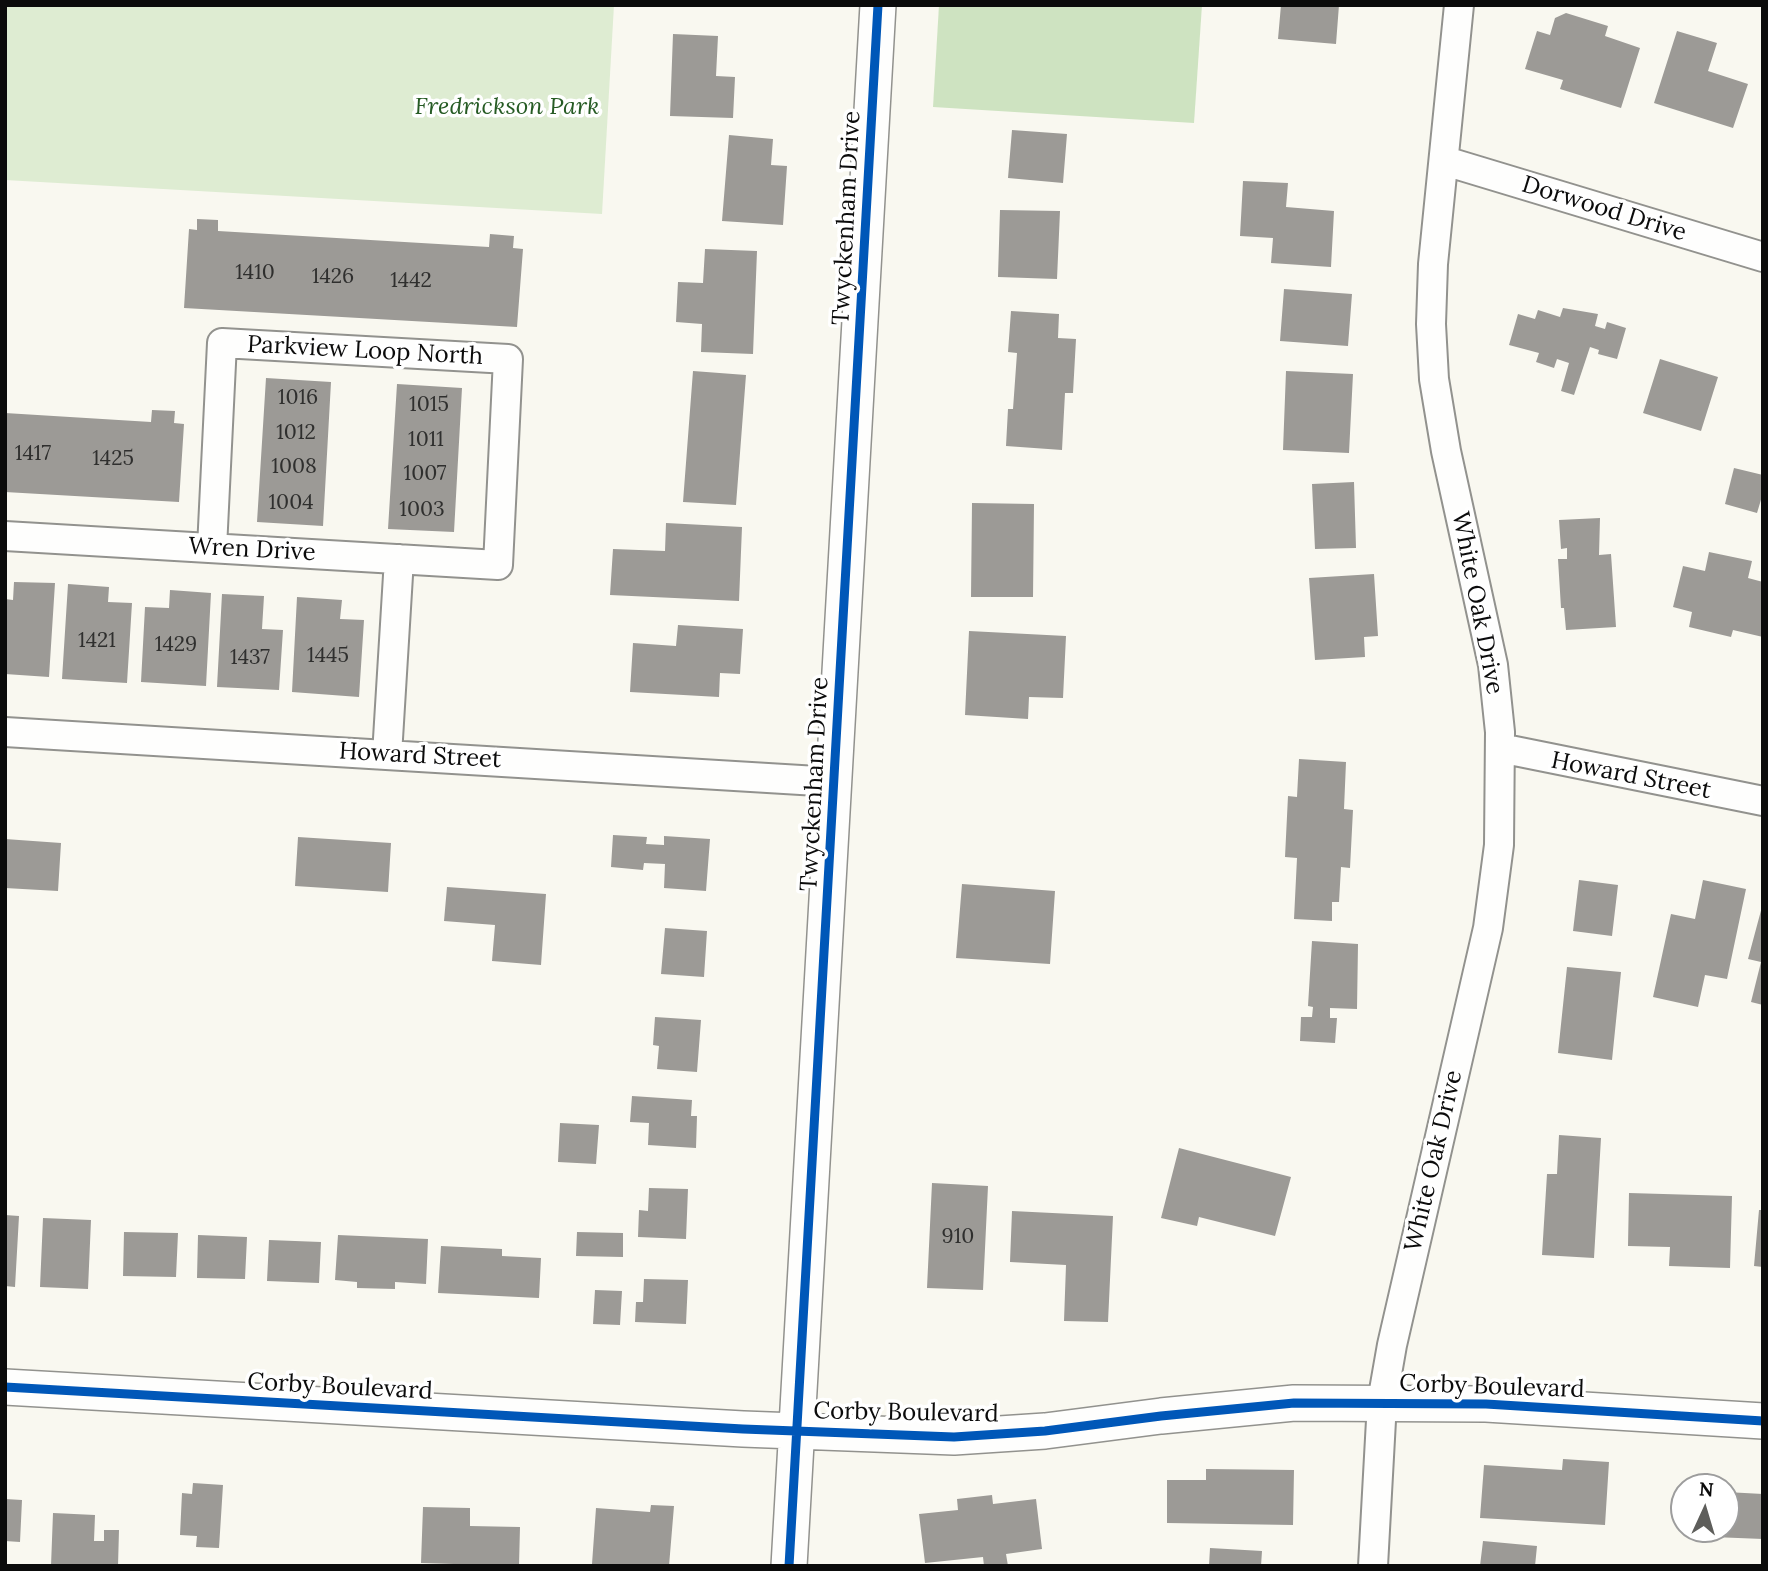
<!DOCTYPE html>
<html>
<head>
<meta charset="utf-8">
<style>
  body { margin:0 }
  #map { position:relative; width:1768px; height:1571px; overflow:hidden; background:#f9f8f0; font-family:Lora,serif }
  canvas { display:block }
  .frame { position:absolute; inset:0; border:7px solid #0b0b0b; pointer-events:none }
  .north { position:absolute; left:1670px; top:1473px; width:70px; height:70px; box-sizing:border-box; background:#fff; border:2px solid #9d9d9d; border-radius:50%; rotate:4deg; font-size:19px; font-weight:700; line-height:28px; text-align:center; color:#0b0b0b }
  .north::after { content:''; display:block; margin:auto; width:24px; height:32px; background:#5e5e5b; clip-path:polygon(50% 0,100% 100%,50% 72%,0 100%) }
</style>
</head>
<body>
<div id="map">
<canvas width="1768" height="1571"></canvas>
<div class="frame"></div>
<div class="north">N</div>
</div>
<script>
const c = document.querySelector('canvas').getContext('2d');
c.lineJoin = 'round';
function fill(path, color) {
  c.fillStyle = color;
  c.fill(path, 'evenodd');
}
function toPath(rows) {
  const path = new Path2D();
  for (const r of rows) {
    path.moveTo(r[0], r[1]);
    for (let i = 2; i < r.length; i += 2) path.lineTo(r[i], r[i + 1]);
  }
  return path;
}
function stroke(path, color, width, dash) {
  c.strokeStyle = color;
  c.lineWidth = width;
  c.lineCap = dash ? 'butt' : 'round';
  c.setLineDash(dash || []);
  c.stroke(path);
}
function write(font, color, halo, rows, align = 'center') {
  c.font = font + ' Lora,serif';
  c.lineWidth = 7;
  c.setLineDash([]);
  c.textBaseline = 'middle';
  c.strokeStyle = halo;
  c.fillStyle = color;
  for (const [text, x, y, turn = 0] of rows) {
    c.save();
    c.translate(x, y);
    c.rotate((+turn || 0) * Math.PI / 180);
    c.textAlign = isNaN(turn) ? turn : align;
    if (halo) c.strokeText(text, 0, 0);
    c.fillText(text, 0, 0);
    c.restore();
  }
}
fill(toPath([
  [5,5,614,5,602,214,5,180]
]), '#deecd2');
fill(toPath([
  [939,5,1202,5,1194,123,933,107]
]), '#cee3c1');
fill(toPath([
  [1281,5,1339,5,1336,44,1278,39],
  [1566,13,1608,26,1605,36,1640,48,1621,108,1560,89,1563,80,1525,69,1537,31,1550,35,1555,18],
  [1677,31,1717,43,1708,71,1748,84,1733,128,1654,103],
  [673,34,718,36,716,76,735,77,733,118,670,116],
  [1012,130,1067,134,1063,183,1008,178],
  [729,135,773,139,771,165,787,166,783,225,722,221],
  [1243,181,1288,183,1286,207,1334,211,1331,267,1271,263,1273,238,1240,236],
  [1000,210,1060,211,1057,279,998,277],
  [197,219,218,220,218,231,489,247,490,234,514,236,513,248,523,249,517,327,184,308,189,229,197,230],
  [705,249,757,251,753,354,701,352,702,324,676,322,678,282,703,283],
  [1284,289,1352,294,1348,346,1280,341],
  [1563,308,1598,314,1595,326,1605,329,1607,322,1626,328,1617,359,1598,354,1599,350,1590,347,1574,395,1561,391,1569,363,1557,359,1554,368,1536,362,1539,353,1509,345,1518,314,1535,319,1538,310,1560,317],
  [1011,311,1059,314,1058,338,1076,339,1073,393,1065,393,1062,450,1006,446,1008,409,1013,409,1017,353,1008,352],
  [1660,359,1718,377,1701,431,1643,413],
  [693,371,746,375,736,505,683,502],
  [1286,371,1353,374,1349,453,1283,450],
  [266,378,331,382,323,526,257,522],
  [397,384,462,388,454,532,388,529],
  [152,410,175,411,174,423,184,424,179,502,5,492,5,413,151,422],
  [1734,468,1763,475,1763,493,1757,513,1725,504],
  [1354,482,1356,548,1315,549,1312,484],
  [972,503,1034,504,1033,597,971,597],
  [1600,518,1599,555,1611,554,1616,627,1566,630,1564,608,1561,608,1558,559,1567,559,1567,548,1561,549,1559,520],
  [666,523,742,527,739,601,610,595,613,549,665,551],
  [1709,552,1752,561,1748,578,1763,582,1763,637,1733,630,1731,637,1689,627,1692,612,1673,607,1683,566,1705,571],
  [1374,574,1378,636,1364,637,1365,657,1315,660,1309,578],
  [14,582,55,583,49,677,5,674,5,599,13,600],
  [68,584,109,587,108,602,132,603,127,683,62,679],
  [170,590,211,593,206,686,141,682,145,607,169,608],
  [222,594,264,596,262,629,283,630,279,690,217,687],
  [297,597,342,600,340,619,364,620,359,697,292,692],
  [678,625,743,629,740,674,720,673,719,697,630,692,633,643,676,646],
  [969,631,1066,636,1063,698,1029,697,1028,719,965,715],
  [1299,759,1346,762,1344,809,1353,810,1350,868,1341,867,1339,902,1332,902,1332,921,1294,919,1297,858,1285,857,1288,796,1297,797],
  [613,835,647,837,646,844,664,845,664,836,710,839,706,891,664,888,665,864,644,863,643,870,611,867],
  [298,837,391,843,388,892,295,886],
  [5,839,61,843,58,891,5,888],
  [1579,880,1618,885,1612,936,1573,931],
  [1703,880,1746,889,1727,979,1705,975,1698,1007,1653,997,1671,914,1695,919],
  [962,884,1055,891,1050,964,956,958],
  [447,887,546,894,541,965,492,961,495,925,444,921],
  [1763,903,1763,1005,1751,1002,1761,962,1748,959],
  [665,928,707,931,704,977,661,974],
  [1312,941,1358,944,1357,1009,1330,1008,1330,1018,1337,1018,1335,1043,1300,1041,1301,1017,1312,1017,1313,1007,1308,1006],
  [1567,967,1621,972,1612,1060,1558,1053],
  [655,1017,701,1020,697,1072,657,1069,659,1046,653,1045],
  [632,1096,692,1100,691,1116,697,1116,696,1148,648,1145,649,1123,630,1122],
  [560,1123,599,1125,596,1164,558,1162],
  [1559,1135,1601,1138,1594,1258,1542,1255,1547,1174,1557,1174],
  [1179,1148,1291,1177,1275,1236,1199,1217,1197,1226,1161,1218],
  [932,1183,988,1186,983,1290,927,1288],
  [649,1188,688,1189,686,1239,638,1237,639,1210,648,1211],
  [1629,1193,1732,1196,1730,1268,1669,1266,1670,1247,1628,1246],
  [1759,1210,1763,1210,1763,1267,1754,1266],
  [1012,1211,1113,1216,1108,1322,1064,1321,1066,1265,1010,1262],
  [5,1215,19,1216,15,1287,5,1286],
  [43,1218,91,1220,88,1289,40,1287],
  [124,1232,178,1233,176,1277,123,1276],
  [577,1232,623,1233,623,1257,576,1256],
  [198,1235,247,1237,245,1279,197,1278],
  [338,1235,428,1239,426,1284,395,1282,395,1289,357,1288,357,1282,335,1280],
  [269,1240,321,1242,319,1283,267,1281],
  [441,1246,502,1249,502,1256,541,1258,539,1298,438,1293],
  [644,1279,688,1280,686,1324,635,1322,636,1302,643,1302],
  [595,1290,622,1291,620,1325,593,1324],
  [1563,1459,1609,1462,1605,1525,1480,1518,1484,1465,1562,1470],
  [1206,1469,1294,1470,1293,1525,1167,1523,1167,1480,1206,1480],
  [193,1483,223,1485,219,1548,196,1547,197,1536,180,1535,182,1493,192,1494],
  [1726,1492,1763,1494,1763,1539,1713,1537,1713,1529,1726,1529],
  [992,1495,993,1504,1036,1499,1042,1549,1006,1554,1008,1566,984,1566,983,1557,925,1563,919,1514,958,1510,957,1499],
  [5,1499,22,1500,20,1542,5,1541],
  [651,1505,674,1506,669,1566,592,1564,596,1508,650,1512],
  [423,1507,470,1508,470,1526,520,1527,519,1566,421,1563],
  [53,1513,95,1515,94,1541,104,1541,104,1530,119,1530,118,1566,51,1566],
  [1483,1541,1537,1546,1535,1566,1480,1566],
  [1210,1548,1262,1551,1261,1566,1209,1566]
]), '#9c9a96');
const minor = toPath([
  [1445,161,1763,257],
  [5,536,498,565,508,359,222,343,212,548],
  [5,732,834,782],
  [1500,748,1763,801],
  [387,755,399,559],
  [1373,1566,1382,1402,1392,1345,1488,928,1499,845,1500,732,1493,665,1446,451,1434,379,1431,324,1433,264,1459,5]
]);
const tertiary = toPath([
  [5,1387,743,1429,954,1437,1045,1431,1161,1416,1294,1403,1486,1404,1763,1421],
  [789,1566,878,5]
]);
stroke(minor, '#92928e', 32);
stroke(tertiary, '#92928e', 38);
stroke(minor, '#fefefd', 28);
stroke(tertiary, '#fefefd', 35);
stroke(toPath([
  [5,1387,743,1429,954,1437,1045,1431,1161,1416,1294,1403,1486,1404,1763,1421],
  [789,1566,878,5]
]), '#0057b8', 9);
write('21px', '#2f2f2e', null, [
  ["1410",255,273],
  ["1426",333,277],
  ["1442",411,281],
  ["1016",298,398],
  ["1015",429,405],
  ["1012",296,433],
  ["1011",426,440],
  ["1417",33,454],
  ["1425",113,459],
  ["1008",294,467],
  ["1007",425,474],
  ["1004",291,503],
  ["1003",422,510],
  ["1421",97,641],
  ["1429",176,645],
  ["1445",328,656],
  ["1437",250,658],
  ["910",958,1237]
]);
write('italic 24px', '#265b24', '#fff', [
  ["Fredrickson Park",507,107]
]);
write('24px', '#0b0b0b', '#fff', [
  ["Dorwood Drive",1604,209,17],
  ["Twyckenham Drive",847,218,-87],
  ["Parkview Loop North",365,351,3],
  ["Wren Drive",252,550,3],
  ["White Oak Drive",1477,603,79],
  ["Howard Street",420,756,3],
  ["Howard Street",1631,776,11],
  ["Twyckenham Drive",815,784,-87],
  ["White Oak Drive",1434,1161,-77],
  ["Corby Boulevard",340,1387,3],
  ["Corby Boulevard",1492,1387,2],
  ["Corby Boulevard",906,1413,1]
]);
</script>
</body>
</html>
